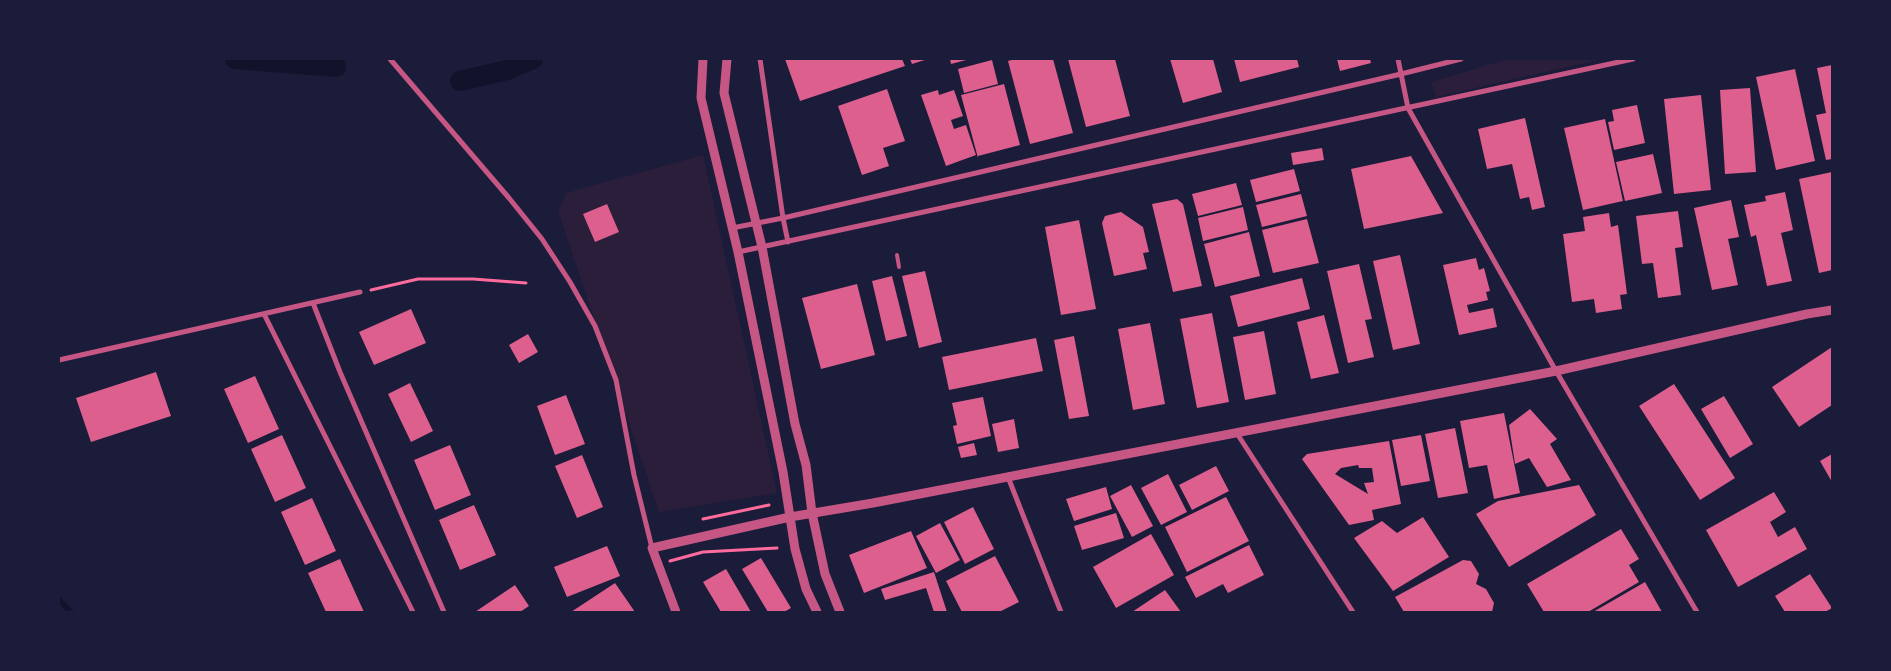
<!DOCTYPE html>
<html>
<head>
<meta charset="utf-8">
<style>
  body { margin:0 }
  #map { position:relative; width:1891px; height:671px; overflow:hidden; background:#1b1b3a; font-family:"Nunito Sans",sans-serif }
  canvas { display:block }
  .frame { position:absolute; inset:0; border:60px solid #1b1b3a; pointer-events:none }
</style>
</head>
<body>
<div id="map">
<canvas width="1891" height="671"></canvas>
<div class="frame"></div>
</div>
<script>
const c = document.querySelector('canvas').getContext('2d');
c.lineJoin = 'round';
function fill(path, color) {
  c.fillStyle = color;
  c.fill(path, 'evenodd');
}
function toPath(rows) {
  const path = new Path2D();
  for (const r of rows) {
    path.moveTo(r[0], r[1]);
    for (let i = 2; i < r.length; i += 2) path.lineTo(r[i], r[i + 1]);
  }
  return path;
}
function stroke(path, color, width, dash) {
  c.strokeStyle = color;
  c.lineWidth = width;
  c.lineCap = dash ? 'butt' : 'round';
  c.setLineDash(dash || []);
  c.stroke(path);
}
fill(toPath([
  [1508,59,1602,59,1436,97,1431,82],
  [703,155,777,493,659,512,558,211,566,193]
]), '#2a1e3b');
stroke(toPath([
  [59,600,71,612]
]), '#12122b', 5.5);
stroke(toPath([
  [235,59,336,67],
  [460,81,507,70,533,59]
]), '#12122b', 20);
fill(toPath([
  [785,59,902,59,905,66,800,101],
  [910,59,928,59,912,64],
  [950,59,970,59,951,64],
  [1015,59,1053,59,1073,133,1030,144,1008,61],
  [1068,59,1115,59,1130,116,1086,127],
  [1170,59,1213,59,1222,92,1183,103],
  [1234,59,1297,59,1299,67,1240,82],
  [1337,59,1370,59,1371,63,1340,71],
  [992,60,998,84,964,93,958,69],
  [1832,65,1832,159,1826,160,1816,115,1826,113,1817,68],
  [1795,69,1815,161,1776,170,1756,77],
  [1004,84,1020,145,978,156,978,158,961,95],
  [1750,88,1756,172,1725,174,1720,90],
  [887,89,905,141,883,148,889,166,862,175,838,106],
  [938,90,939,95,954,90,963,116,951,120,954,129,966,125,976,155,946,166,921,95],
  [1701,95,1711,190,1674,194,1664,99],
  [1637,105,1645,143,1614,150,1608,122,1614,121,1612,110],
  [1525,118,1545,207,1532,210,1529,197,1520,199,1512,164,1487,169,1478,129],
  [1605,119,1623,201,1583,210,1564,128],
  [1322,148,1324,160,1293,165,1291,153],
  [1653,154,1662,193,1625,201,1616,162],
  [1411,156,1443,213,1364,229,1351,169],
  [1294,169,1300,191,1256,202,1250,180],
  [1832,172,1832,270,1819,273,1799,179],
  [1236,183,1242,205,1198,216,1192,194],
  [1785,192,1793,230,1781,233,1792,281,1767,286,1756,235,1751,237,1744,205,1766,201,1765,196],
  [1301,194,1307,216,1262,227,1256,205],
  [1177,199,1183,204,1202,286,1173,292,1152,204],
  [1731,200,1739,237,1728,239,1738,285,1712,290,1694,208],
  [607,204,619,232,595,242,583,214],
  [1243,207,1248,230,1203,241,1198,218],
  [1678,211,1683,247,1675,248,1681,295,1658,298,1653,263,1642,264,1636,216],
  [1121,212,1143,227,1149,252,1143,253,1147,269,1114,276,1102,223,1105,216],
  [1609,213,1611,227,1618,225,1627,294,1620,295,1622,309,1596,313,1594,299,1572,302,1563,234,1585,231,1583,217],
  [1307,219,1319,263,1273,273,1262,230],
  [1079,220,1096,309,1061,315,1045,227],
  [1249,232,1260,276,1215,287,1204,244],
  [1400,255,1420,344,1393,350,1373,261],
  [1476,258,1479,270,1484,268,1490,291,1486,292,1488,300,1467,305,1469,313,1493,308,1497,327,1459,335,1443,265],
  [1359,264,1372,319,1365,320,1374,357,1348,363,1327,271],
  [925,271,942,342,919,348,902,276],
  [892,276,907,336,886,341,872,281],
  [1302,278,1310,309,1238,327,1230,296],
  [857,284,875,355,821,369,802,298],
  [411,309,426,343,374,365,359,332],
  [1212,313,1229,402,1197,408,1180,319],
  [1324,315,1339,373,1311,379,1297,322],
  [1150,323,1165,404,1133,410,1118,329],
  [1264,331,1276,394,1245,400,1233,337],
  [528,334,538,352,519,363,509,345],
  [1074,336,1089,416,1069,419,1054,340],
  [1036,338,1043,371,949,390,942,357],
  [1832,347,1832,405,1799,427,1772,387],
  [156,372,171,416,91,442,76,398],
  [255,376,279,429,248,443,224,389],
  [410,383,433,431,411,442,388,394],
  [1674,384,1735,478,1700,500,1639,406],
  [566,395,585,444,555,455,537,406],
  [1724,396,1753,444,1730,458,1701,409],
  [983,397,991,436,957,444,953,426,957,425,952,403],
  [1530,409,1557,439,1550,444,1571,480,1547,487,1529,458,1515,464,1509,425],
  [1504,413,1520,493,1494,499,1487,465,1469,468,1460,421],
  [1014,419,1019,448,998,452,992,424],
  [1455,428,1468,493,1438,498,1425,434],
  [282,435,306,488,275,502,251,449],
  [1421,435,1430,481,1401,486,1392,440],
  [1389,441,1401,504,1372,510,1374,520,1349,525,1302,459,1307,454],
  [1358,465,1359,468,1372,468,1374,482,1364,483,1368,494,1335,474,1341,468],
  [974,443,977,455,961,458,958,447],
  [450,445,471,495,435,510,414,460],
  [1832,454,1832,482,1820,461],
  [582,455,603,507,577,518,555,466],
  [1216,466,1229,491,1192,510,1179,485],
  [1168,474,1187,512,1161,525,1141,488],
  [1131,485,1153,526,1132,537,1110,496],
  [1579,485,1596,515,1509,567,1476,514,1498,501],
  [1106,487,1112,509,1074,521,1066,499],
  [1774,492,1786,512,1770,522,1778,537,1795,527,1807,549,1738,587,1706,530],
  [1226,497,1249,541,1187,572,1165,527],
  [312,498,336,551,305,565,281,512],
  [474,505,496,555,460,570,439,520],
  [973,507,994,549,965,564,944,522],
  [1116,513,1124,538,1082,550,1074,526],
  [1423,517,1449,557,1393,591,1354,538,1382,521,1397,533],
  [940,523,960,560,936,573,916,536],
  [1621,529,1639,559,1629,565,1639,582,1588,612,1544,612,1527,584],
  [911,531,927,568,864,593,849,555],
  [1151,534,1174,575,1116,608,1093,567],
  [1249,545,1264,575,1228,593,1223,584,1196,598,1185,577],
  [607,546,620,576,567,597,554,567],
  [995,556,1019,602,999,612,962,612,946,581],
  [761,558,791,608,784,612,768,612,742,569],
  [340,559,364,612,326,612,308,573],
  [1463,560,1471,561,1479,574,1476,584,1486,589,1494,603,1492,612,1404,612,1395,597],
  [726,569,751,612,721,612,703,582],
  [934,572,947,612,934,612,926,588,885,600,881,589],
  [1810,574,1832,608,1825,612,1785,612,1775,596],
  [1645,582,1662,612,1593,612],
  [615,583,635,612,571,612],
  [515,585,529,606,520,612,475,612],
  [1165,590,1181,612,1132,612]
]), '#dd5f8e');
stroke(toPath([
  [371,290,418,279,473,279,526,283],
  [703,519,769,505],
  [670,561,703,552,777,548]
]), '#ff6b9d', 3);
stroke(toPath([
  [897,255,899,267]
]), '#c65784', 4);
stroke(toPath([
  [390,59,509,198,542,239,570,282,595,326,616,380,634,475,652,548],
  [760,59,783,218,788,242],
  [1398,59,1408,108,1556,371,1697,612],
  [732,228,783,218,1401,74,1461,59],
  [738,252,1633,59],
  [313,303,340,372,444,612],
  [264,314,413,612],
  [59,360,360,292],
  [1236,432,1353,612],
  [1008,477,1061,612]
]), '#c65784', 5);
stroke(toPath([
  [703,59,701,98,738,252,783,472,795,549,806,589,817,612],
  [727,59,724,93,762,247,795,424,806,465,812,513,825,574,840,612],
  [676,612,652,548,790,517,873,503,1556,371,1807,314,1832,310]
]), '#c65784', 9);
</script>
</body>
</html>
